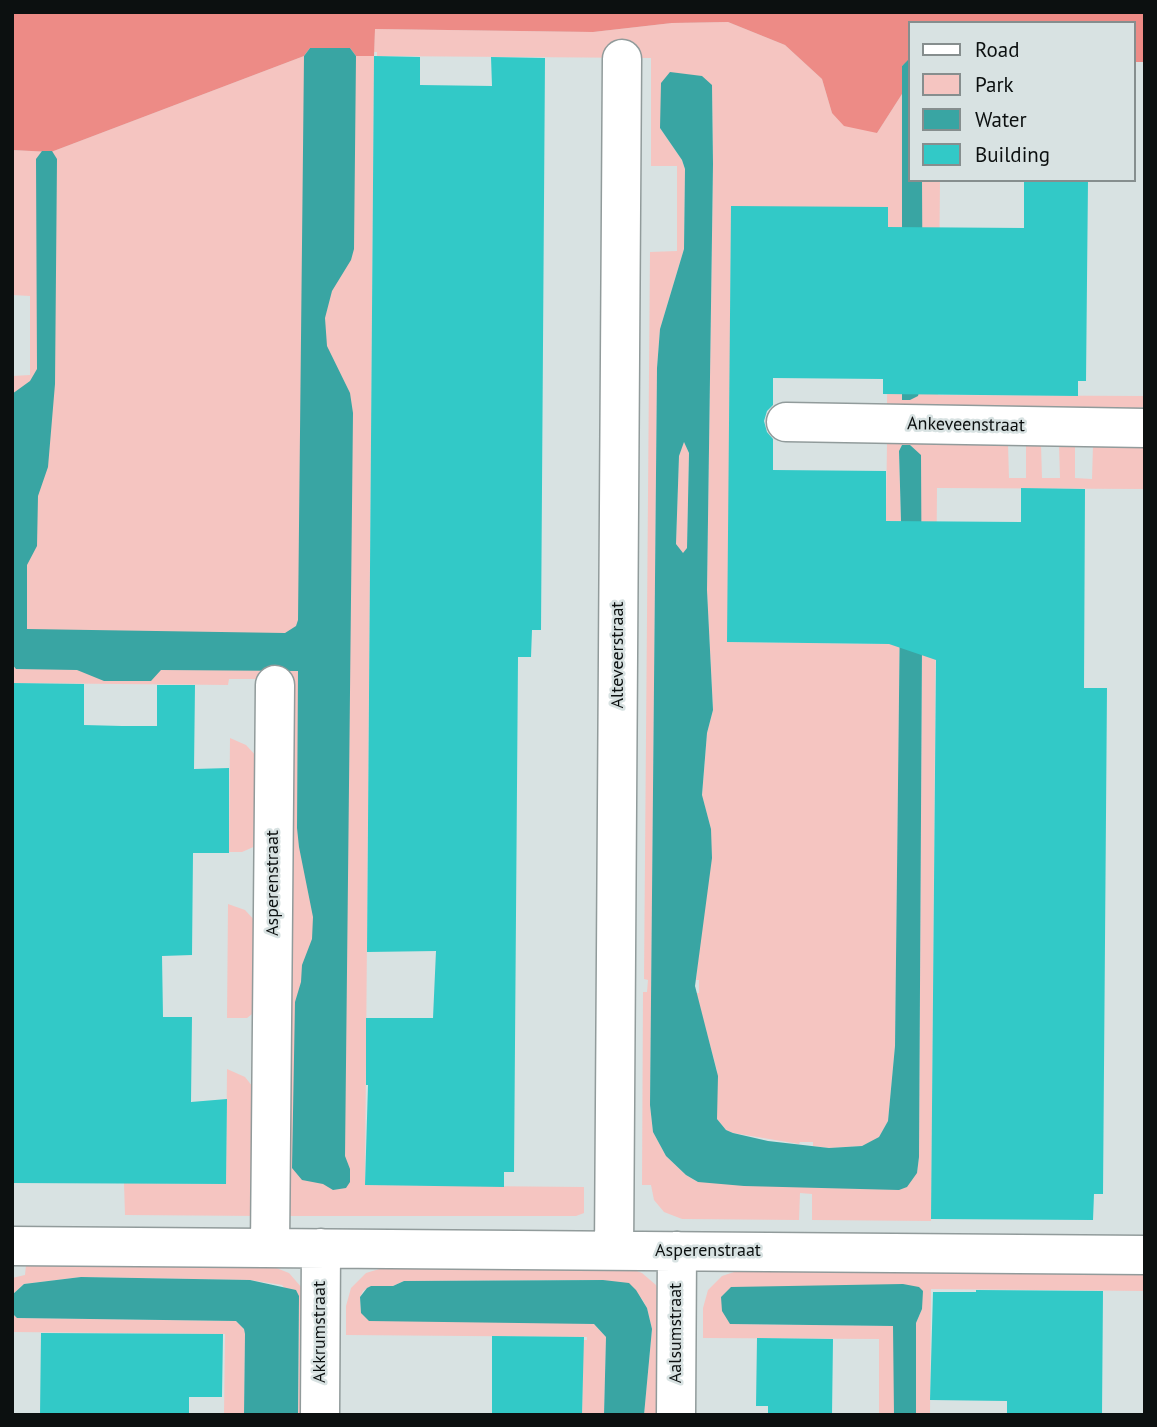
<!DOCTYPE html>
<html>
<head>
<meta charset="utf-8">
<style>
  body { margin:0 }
  #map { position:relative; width:1157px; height:1427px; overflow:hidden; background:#d8e2e2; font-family:"PT Sans",sans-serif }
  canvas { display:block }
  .frame { position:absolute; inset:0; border:14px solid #0c1010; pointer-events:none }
  .legend { position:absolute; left:908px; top:21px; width:228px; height:161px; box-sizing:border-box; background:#d8e2e2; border:2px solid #868e8e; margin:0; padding:9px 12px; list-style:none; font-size:21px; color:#0c1010 }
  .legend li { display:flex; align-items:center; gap:14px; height:35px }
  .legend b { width:35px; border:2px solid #868e8e }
</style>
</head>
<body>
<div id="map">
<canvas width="1157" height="1427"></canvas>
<div class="frame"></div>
<ul class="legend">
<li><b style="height:9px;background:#fff"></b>Road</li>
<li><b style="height:19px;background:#f5c5c1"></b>Park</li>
<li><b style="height:19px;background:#39a5a3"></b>Water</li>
<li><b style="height:19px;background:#32c9c7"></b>Building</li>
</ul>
</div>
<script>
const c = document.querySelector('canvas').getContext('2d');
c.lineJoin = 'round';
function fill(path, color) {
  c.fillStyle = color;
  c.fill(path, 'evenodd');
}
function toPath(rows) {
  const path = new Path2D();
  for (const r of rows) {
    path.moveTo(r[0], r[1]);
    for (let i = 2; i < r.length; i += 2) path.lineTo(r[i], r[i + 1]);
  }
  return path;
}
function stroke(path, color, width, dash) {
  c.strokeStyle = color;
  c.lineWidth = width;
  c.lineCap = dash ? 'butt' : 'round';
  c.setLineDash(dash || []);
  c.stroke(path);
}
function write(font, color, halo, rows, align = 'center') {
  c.font = font + ' "PT Sans",sans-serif';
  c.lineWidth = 5;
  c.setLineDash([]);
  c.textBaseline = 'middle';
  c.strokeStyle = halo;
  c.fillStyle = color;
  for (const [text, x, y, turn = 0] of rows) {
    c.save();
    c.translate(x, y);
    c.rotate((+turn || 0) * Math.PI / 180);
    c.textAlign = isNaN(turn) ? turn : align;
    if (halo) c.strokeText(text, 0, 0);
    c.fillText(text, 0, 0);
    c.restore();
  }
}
fill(toPath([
  [728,22,785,45,822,79,832,113,877,133,902,94,902,400,910,400,922,180,940,180,938,395,1145,396,1145,407,1137,408,887,406,888,208,731,207,728,642,884,644,887,444,1008,444,1009,478,1026,478,1026,444,1041,445,1042,478,1060,478,1059,445,1075,445,1075,478,1092,479,1093,445,1145,447,1145,489,937,488,931,1221,812,1220,812,1194,800,1193,799,1220,682,1219,664,1212,654,1200,651,1185,642,1185,643,992,647,992,648,980,644,979,650,252,677,251,677,166,651,166,651,58,377,56,377,52,374,52,375,29,593,32,672,23],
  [712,85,713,164,707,590,713,710,707,733,702,796,711,829,696,980,699,980,699,993,696,993,717,1071,717,1119,726,1130,733,1133,799,1144,800,1142,813,1142,813,1146,829,1148,862,1146,871,1142,879,1137,888,1121,895,1046,901,521,899,452,902,445,910,445,922,645,919,1157,917,1173,698,1182,686,1175,666,1156,653,1132,650,1105,657,368,660,329,684,249,685,169,682,160,660,128],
  [310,48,356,56,374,56,365,1185,584,1187,584,1213,576,1216,285,1216,289,679,229,679,228,685,12,683,12,376,30,375,30,296,12,295,12,150,51,152,304,56],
  [684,441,689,453,687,548,683,554,676,544,679,456],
  [230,738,246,745,259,759,258,845,242,852,229,852],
  [228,904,245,910,258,924,256,1011,247,1018,227,1018],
  [227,1069,245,1077,257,1092,260,1216,125,1215,124,1183,226,1184],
  [26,1265,271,1266,289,1273,302,1288,305,1415,298,1415,299,1306,282,1285,250,1280,81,1277,24,1284,12,1295,12,1278,25,1275],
  [386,1267,634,1270,642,1273,656,1285,664,1302,663,1415,644,1415,652,1329,647,1308,642,1299,603,1280,404,1281,393,1286,371,1286,363,1291,360,1297,361,1313,594,1324,606,1337,604,1415,582,1415,583,1340,587,1340,587,1337,346,1335,346,1306,351,1288,366,1273],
  [740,1270,1137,1273,1145,1275,1145,1291,931,1289,930,1415,916,1415,916,1323,922,1309,730,1324,894,1326,894,1415,879,1415,879,1339,703,1338,703,1308,708,1290,722,1276],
  [12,1313,17,1318,236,1321,244,1329,245,1334,244,1415,224,1415,225,1334,12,1332]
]), '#f5c5c1');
fill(toPath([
  [12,12,1145,12,1145,62,1134,62,1134,23,910,23,910,60,902,66,902,94,877,133,844,126,832,113,822,79,785,45,728,22,672,23,593,32,375,29,374,56,356,56,350,48,310,48,304,56,51,152,12,150]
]), '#ed8b86');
fill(toPath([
  [310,48,350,48,356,56,354,249,351,260,332,291,325,318,327,346,350,393,353,413,345,1156,350,1169,350,1182,346,1188,333,1190,323,1184,302,1180,292,1168,295,1002,301,982,302,965,312,939,313,917,299,847,297,828,298,671,161,670,151,681,104,681,77,670,16,669,12,664,12,394,30,381,37,369,36,159,42,151,52,151,57,159,55,384,48,467,38,496,37,546,27,565,27,629,285,633,296,626,298,620,304,56],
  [908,60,910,60,910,180,922,180,923,377,918,396,910,400,902,400,902,66],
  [670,72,702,76,712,85,713,164,707,590,713,710,707,733,702,795,711,829,712,858,695,986,718,1076,717,1119,726,1130,733,1133,768,1141,829,1148,862,1146,879,1137,888,1121,895,1046,901,521,899,451,902,445,910,445,921,455,922,645,919,1157,917,1173,907,1187,899,1190,744,1186,698,1182,686,1175,666,1156,653,1132,650,1105,657,368,660,329,684,249,685,169,682,160,660,128,661,83],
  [684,442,689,453,687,548,683,553,676,544,679,456],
  [81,1277,250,1280,296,1290,299,1296,298,1415,244,1415,245,1334,244,1329,236,1321,17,1318,12,1313,12,1295,24,1284],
  [603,1280,629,1283,636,1290,647,1308,652,1329,644,1415,604,1415,606,1337,594,1324,369,1321,361,1313,360,1297,367,1288,371,1286,393,1286,404,1281],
  [903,1284,919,1287,923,1291,922,1309,916,1323,916,1415,894,1415,893,1326,730,1324,722,1311,721,1297,731,1287]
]), '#39a5a3');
fill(toPath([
  [374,56,420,57,420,85,492,86,491,57,545,58,541,630,532,630,531,657,518,657,514,1172,504,1172,504,1187,365,1185,368,1085,366,1085,366,1018,433,1018,436,951,367,952],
  [1024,180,1088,180,1086,381,1078,381,1078,396,883,394,883,379,773,378,773,405,767,411,764,421,767,432,773,439,773,470,886,471,886,521,1021,522,1021,488,1085,489,1084,688,1107,688,1103,1194,1094,1194,1093,1220,931,1219,936,660,889,644,727,642,731,206,888,207,888,227,1024,228],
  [12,683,84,684,84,725,122,726,157,726,157,685,195,685,194,769,229,768,229,853,193,853,192,955,162,956,163,1017,192,1017,191,1102,227,1099,226,1184,12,1183],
  [976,1290,1103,1291,1102,1415,1007,1415,1007,1401,930,1400,933,1292,976,1292],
  [41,1333,223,1334,222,1397,189,1397,189,1415,40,1415],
  [492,1336,584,1337,582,1415,492,1415],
  [757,1338,833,1339,832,1415,768,1415,768,1406,756,1406]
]), '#32c9c7');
const minor = toPath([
  [786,422,1145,428],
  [12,1246,1145,1255],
  [270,1248,275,685],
  [614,1251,622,59],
  [320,1415,321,1248],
  [676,1415,677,1251]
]);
stroke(minor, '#919b9b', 41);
stroke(minor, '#fff', 38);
write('18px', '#0c1010', '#d8e2e2', [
  ["Ankeveenstraat",966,425,1],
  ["Alteveerstraat",618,655,-90],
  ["Asperenstraat",273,883,-90],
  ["Asperenstraat",708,1251],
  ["Akkrumstraat",320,1332,-90],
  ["Aalsumstraat",676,1333,-90]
]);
</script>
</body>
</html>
